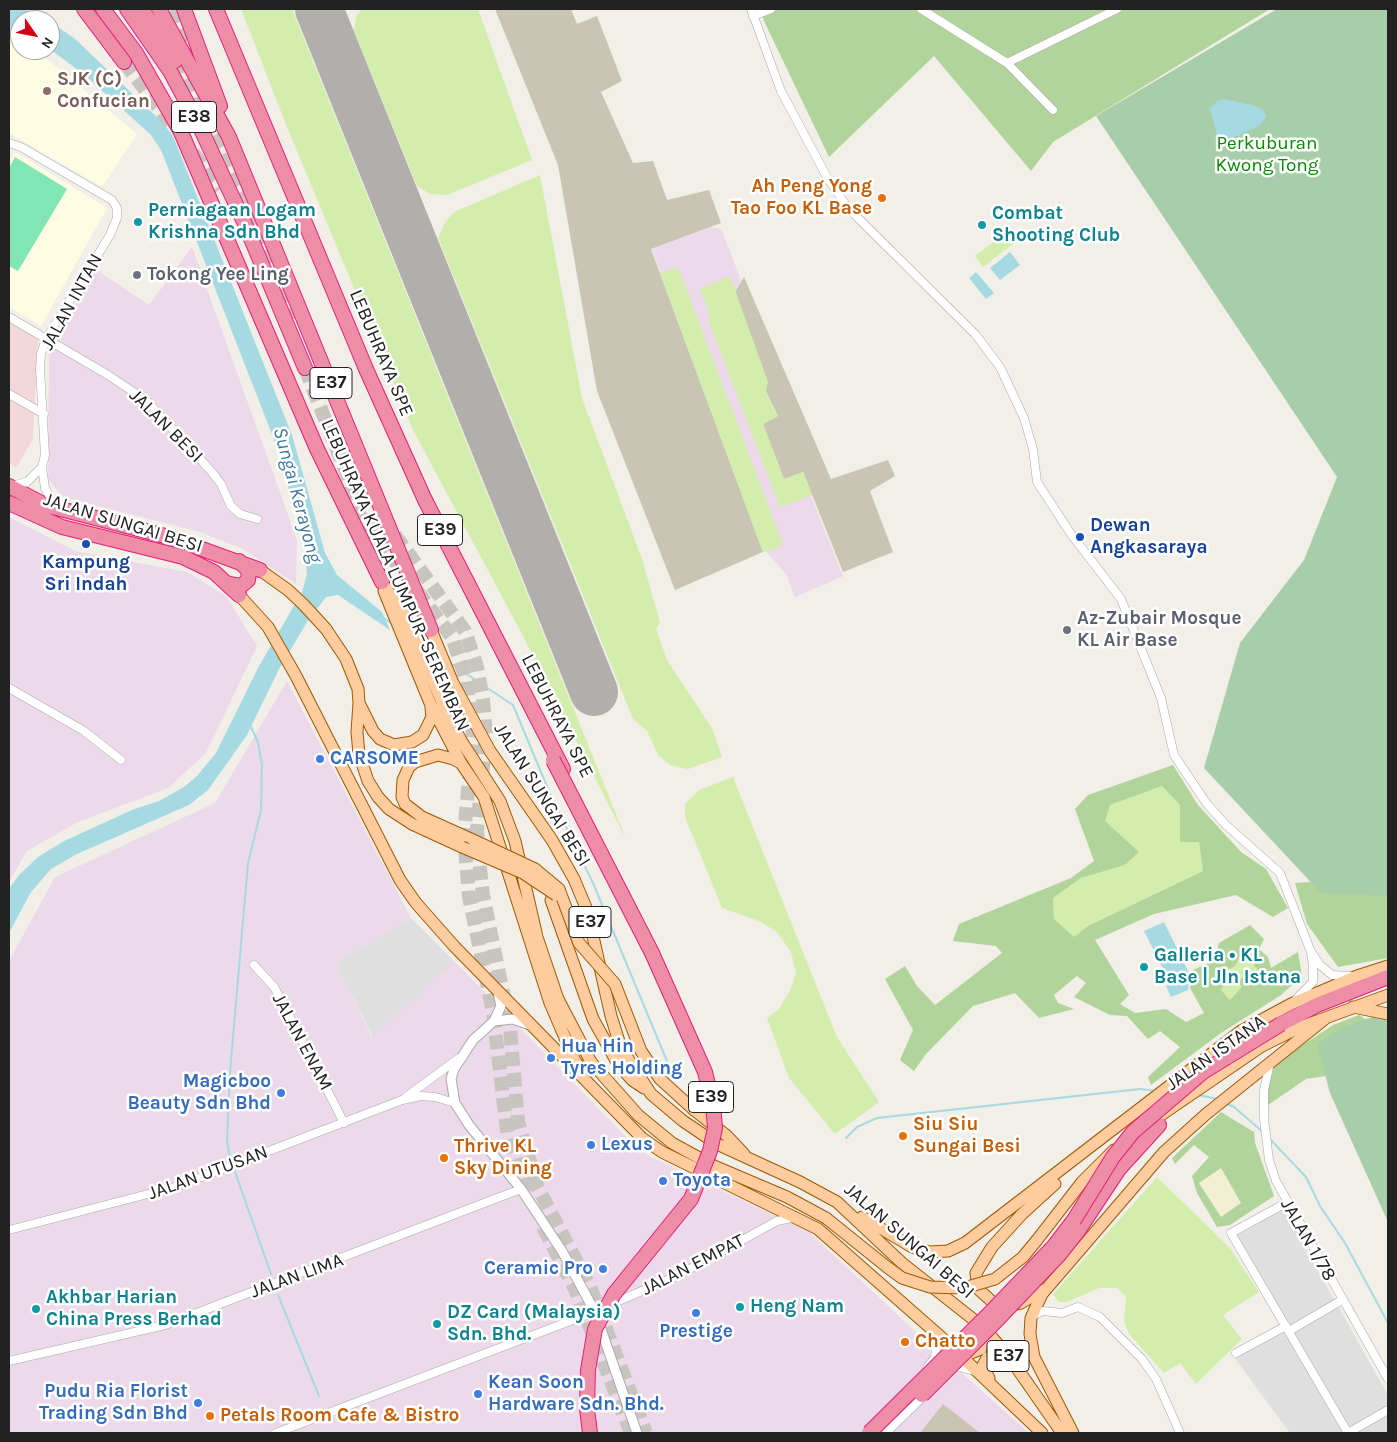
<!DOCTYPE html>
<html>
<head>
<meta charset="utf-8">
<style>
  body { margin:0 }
  #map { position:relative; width:1397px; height:1442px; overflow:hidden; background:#f2eee8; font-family:Karla,sans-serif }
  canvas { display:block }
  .frame { position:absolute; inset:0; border:10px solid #222; pointer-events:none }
  .north { position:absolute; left:10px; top:10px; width:50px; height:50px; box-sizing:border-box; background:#fff; border:1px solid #a7a7a7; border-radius:50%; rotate:123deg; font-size:14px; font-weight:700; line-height:20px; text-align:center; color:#222 }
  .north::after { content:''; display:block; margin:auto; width:18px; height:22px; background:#d30016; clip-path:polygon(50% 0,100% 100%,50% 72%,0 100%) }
</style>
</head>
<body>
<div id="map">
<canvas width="1397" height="1442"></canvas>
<div class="frame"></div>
<div class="north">N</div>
</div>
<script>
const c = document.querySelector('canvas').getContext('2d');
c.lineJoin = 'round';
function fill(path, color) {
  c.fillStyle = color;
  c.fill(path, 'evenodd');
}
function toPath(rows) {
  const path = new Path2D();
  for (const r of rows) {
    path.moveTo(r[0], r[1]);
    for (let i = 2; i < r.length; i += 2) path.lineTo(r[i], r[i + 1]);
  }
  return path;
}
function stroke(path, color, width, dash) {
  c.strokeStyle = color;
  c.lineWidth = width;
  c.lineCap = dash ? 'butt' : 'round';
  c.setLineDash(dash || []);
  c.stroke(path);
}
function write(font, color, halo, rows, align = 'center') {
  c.font = font + ' Karla,sans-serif';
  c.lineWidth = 5;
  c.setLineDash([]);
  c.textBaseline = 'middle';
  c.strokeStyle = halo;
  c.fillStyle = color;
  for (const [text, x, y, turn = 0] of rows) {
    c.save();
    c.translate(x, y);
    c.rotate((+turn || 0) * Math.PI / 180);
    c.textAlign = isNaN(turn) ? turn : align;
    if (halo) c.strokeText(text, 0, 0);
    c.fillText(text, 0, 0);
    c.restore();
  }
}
fill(toPath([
  [411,918,455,962,373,1037,335,963],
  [1283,1209,1388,1395,1388,1433,1290,1433,1231,1353,1279,1324,1231,1239]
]), '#e0dfdf');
fill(toPath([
  [9,321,38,338,33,439,16,468,9,463]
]), '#f3d7d9');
fill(toPath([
  [711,227,721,229,741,280,735,293,802,473,843,576,795,597,786,574,762,547,652,249],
  [192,247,297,540,296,584,243,549,200,532,63,497,48,479,49,356,95,269,149,305],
  [9,517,75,551,187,572,226,596,257,646,206,753,168,788,78,822,27,851,9,882],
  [287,681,411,918,335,963,372,1037,455,962,641,1152,809,1232,921,1337,1029,1433,9,1433,9,961,55,877,215,803]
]), '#ecdaea');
fill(toPath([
  [9,39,20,42,20,50,36,50,137,134,102,187,9,133],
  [15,152,107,208,41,326,9,307,9,162]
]), '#fffce4');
fill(toPath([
  [495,9,571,9,577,24,597,16,622,81,601,92,633,163,653,161,667,200,709,190,721,223,651,249,763,552,675,590,597,391,558,165],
  [744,277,831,479,888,460,895,476,870,491,893,552,843,572,803,472,784,479,763,424,778,416,766,391,735,292],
  [943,1404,980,1433,920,1433]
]), '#c8c5b2');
fill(toPath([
  [1221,1168,1241,1203,1221,1217,1199,1183]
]), '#f1f0d3');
fill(toPath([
  [241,9,292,9,626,839,522,634,413,430,287,127],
  [362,9,478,9,532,160,447,195,430,194,417,186,354,31,356,16],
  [540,175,582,398,642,559,660,622,656,629,667,660,713,730,722,757,688,769,670,765,658,755,647,731,633,719,438,238,445,222,454,212],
  [1009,230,1017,241,983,267,975,256],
  [675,268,679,270,782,542,779,547,763,552,660,273],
  [730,276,768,382,766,391,778,416,763,424,784,479,803,472,812,495,780,507,709,322,709,312,700,289],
  [733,777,837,1037,879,1102,835,1134,789,1078,767,1018,779,1009,790,991,796,973,791,952,777,932,759,921,722,908,685,817,685,804,699,790],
  [1162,786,1180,805,1180,842,1199,842,1203,871,1088,926,1074,938,1054,919,1053,898,1081,878,1125,865,1139,852,1104,821,1110,805],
  [1245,947,1256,952,1265,975,1249,985,1243,978,1243,987,1230,1000,1221,990,1225,982,1226,969,1235,966],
  [1157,1177,1229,1247,1259,1292,1223,1315,1242,1339,1196,1384,1180,1363,1164,1373,1129,1334,1124,1321,1126,1297,1117,1288,1099,1288,1067,1302,1059,1302,1053,1294]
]), '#d3eeac');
fill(toPath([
  [761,9,1270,9,1053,142,1031,171,934,56,829,157,764,21],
  [1173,765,1198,805,1241,852,1266,869,1288,908,1273,917,1236,895,1154,914,1095,940,1129,995,1120,1004,1135,1013,1166,1009,1186,1022,1204,1013,1190,988,1193,970,1214,961,1219,943,1250,925,1264,939,1259,949,1268,957,1271,968,1298,952,1302,976,1281,995,1221,1033,1151,1085,1148,1077,1180,1047,1160,1031,1148,1039,1127,1016,1110,1015,1074,997,1086,983,1077,976,1054,995,1058,1003,1074,1009,1039,1018,1015,993,973,1006,926,1054,914,1071,900,1060,913,1030,885,979,905,966,917,986,935,1005,1002,953,996,946,953,941,959,924,1071,878,1094,861,1075,809,1088,795],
  [1162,786,1180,805,1180,842,1199,842,1203,871,1088,926,1074,937,1054,919,1053,898,1081,878,1125,865,1139,852,1105,821,1110,805],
  [1245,947,1256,952,1254,966,1265,976,1250,985,1242,978,1238,982,1242,987,1230,1000,1221,990,1225,982,1229,981,1229,977,1224,976,1226,970,1235,966],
  [1388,867,1388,958,1338,967,1307,924,1295,883,1357,879],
  [1359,1015,1378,1027,1346,1073,1306,1079,1268,1105,1267,1086,1273,1069,1295,1050,1333,1025],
  [1221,1112,1254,1132,1255,1143,1274,1196,1230,1225,1217,1227,1197,1193,1192,1176,1209,1157,1194,1145,1175,1164,1172,1158],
  [1221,1168,1241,1203,1221,1217,1199,1183]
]), '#b1d49b');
fill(toPath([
  [1277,9,1388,9,1388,896,1321,893,1204,768,1240,643,1304,560,1337,477,1096,116],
  [1388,1012,1388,1222,1330,1093,1317,1044,1343,1027]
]), '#a8cda9');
fill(toPath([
  [15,157,67,189,18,271,9,266,9,168]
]), '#82e5b4');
fill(toPath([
  [9,9,24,9,46,20,20,20,20,34,9,30],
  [50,22,74,38,162,122,173,136,292,435,325,553,337,575,382,612,390,630,338,595,326,597,307,622,279,669,247,735,208,790,189,805,77,854,51,869,31,892,9,933,9,889,19,875,38,857,64,841,132,810,159,801,184,787,197,776,216,753,258,668,302,592,307,574,302,533,275,442,161,150,151,135,87,77,50,49],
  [1225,99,1256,106,1264,111,1266,117,1260,125,1225,142,1218,139,1210,109,1217,101],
  [1010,252,1020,265,1000,280,990,268],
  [976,272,994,293,986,299,969,278],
  [1164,922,1190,975,1188,990,1171,997,1166,986,1170,983,1144,931]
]), '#a6dae2');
stroke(toPath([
  [384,618,392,624],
  [423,645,436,653],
  [450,663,513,705,551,796,593,883,674,1078],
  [1199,1095,1217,1099],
  [1225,1103,1234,1107,1263,1132],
  [1268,1137,1306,1177,1320,1206,1345,1243,1388,1323],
  [846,1138,857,1127,877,1118,1140,1089,1155,1091],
  [230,1158,227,1141,230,1072,248,863,261,810,262,765,258,742,249,723],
  [235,1172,271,1274],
  [278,1295,319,1396]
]), '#a6dae2', 2);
stroke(toPath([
  [319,9,594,692]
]), '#b1afac', 48);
stroke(toPath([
  [174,9,196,58],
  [175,61,241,193,296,318],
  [124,62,171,124],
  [193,153,220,189],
  [305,368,348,478,359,514,452,637,466,679,473,734,464,835,469,897,493,1012,508,1139,529,1199],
  [395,535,465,631,477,667,483,699,486,735,477,830,479,859,483,895,510,1027,518,1122,538,1188,590,1287,646,1433],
  [543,1227,575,1289,631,1433]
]), '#c8c5c0', 14, [14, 7]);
const minor = toPath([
  [751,9,781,91,828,179,848,208,976,335,1000,367,1024,418,1033,449,1037,482,1071,534,1121,599,1161,698,1174,755,1207,804,1226,825,1280,873,1311,952,1313,966,1313,982,1296,999],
  [921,9,1007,63,1117,9],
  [753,16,771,9],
  [1007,63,1053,110],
  [9,143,21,147,112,200,117,208,117,218,110,235,46,339,41,354,40,369,45,455,42,467,45,488,56,507],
  [9,317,108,375,147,401,211,471,221,484,231,506,240,514,257,519],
  [9,394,44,414],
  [11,486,27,482,42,467],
  [9,688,84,731,121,760],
  [1312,953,1320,965,1332,975,1351,976],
  [254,965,274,987,284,1005,344,1123],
  [1270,1063,1264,1090,1264,1119,1269,1160,1276,1181,1388,1379],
  [406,1097,459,1058],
  [1286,1203,1231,1233,1348,1433],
  [9,1230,175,1187,402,1100,421,1096,435,1097,455,1103],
  [609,1305,677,1276,777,1221,792,1218],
  [1033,1316,1043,1311,1062,1313,1078,1307,1100,1317,1142,1359,1156,1379,1180,1433],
  [1289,1331,1342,1300],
  [1236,1353,1286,1326],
  [9,1361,165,1325,521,1189],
  [927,1368,935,1357,937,1341,932,1334],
  [951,1369,959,1367,976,1371],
  [276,1433,599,1310],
  [886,1433,925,1395],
  [1348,1433,1388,1410]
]);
const tertiary = toPath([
  [498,992,501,1006,494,1021,473,1040,454,1069,451,1079,455,1103,469,1125,521,1189,562,1251,595,1312,637,1433],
  [494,1021,513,1019,530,1025]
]);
const primary = toPath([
  [260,570,288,590,304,605,326,629,346,659,358,689,359,703,357,732,359,754,368,781,378,797,389,809,412,824,462,847],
  [382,582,405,616,448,716,462,742,500,801,515,841,537,937,558,999,591,1062,638,1115,672,1143,714,1166,787,1197,826,1218],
  [384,591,430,703,461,763,484,797,550,1003,575,1061,582,1071],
  [239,595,268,627,296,676,400,880,416,903,454,946,642,1138,662,1152,818,1229,942,1338,1042,1433],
  [431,630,453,683,490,751,552,840,574,879,587,910,611,1016,621,1048,651,1094,683,1121,717,1144,800,1182,837,1202,902,1263,983,1327,1010,1358,1062,1433],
  [359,703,373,731,380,739,394,745,412,742,423,735,432,717,431,708],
  [461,763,453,759,438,755,415,762,409,767,403,780,402,797,405,804,422,817,473,840],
  [551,900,593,1019,618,1064,632,1080,644,1088],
  [1353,1007,1388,1014],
  [660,1079,694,1110,726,1135,744,1154],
  [1161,1115,1262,1046,1298,1028,1388,995],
  [862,1217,912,1247,930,1252,948,1251,965,1243,1241,1031,1291,1004,1357,976,1388,966],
  [1037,1240,1082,1182,1114,1150],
  [1043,1290,1021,1303,1005,1306,996,1305,978,1289,976,1273,992,1247,1022,1214,1055,1184],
  [961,1346,971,1353,981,1349,984,1340,977,1330],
  [989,1378,982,1367,987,1358,997,1355,1008,1364],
  [1073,1433,1034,1357,1030,1334,1031,1318,1042,1294,1164,1152,1205,1115,1326,1018]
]);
const motorway = toPath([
  [84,9,124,62],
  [103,9,136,53,181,132,317,449,382,582],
  [127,9,170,71,200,127,245,224,305,368],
  [142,9,175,61],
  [159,9,229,137,431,630],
  [184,9,220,106],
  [216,9,366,369,425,500,563,769],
  [9,486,45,505,169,537,260,570],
  [9,503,62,527,183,557,214,572,239,595],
  [226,583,241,586,248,580,249,571,239,561],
  [1281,1024,1317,1005,1388,977],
  [1078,1231,1119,1169,1159,1125]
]);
stroke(minor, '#a9a9a9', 9);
stroke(tertiary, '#a9a9a9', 11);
stroke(primary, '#9f5a00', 13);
stroke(motorway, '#e61f78', 16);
stroke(minor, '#fff', 8);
stroke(tertiary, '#fff', 9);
stroke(primary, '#ffcca0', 11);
stroke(motorway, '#ed8da8', 14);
const primaryBridge = toPath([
  [473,840,535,869,559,889,579,943,615,984,641,1051,660,1079],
  [462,847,523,873,556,895],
  [826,1218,887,1267,902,1278,930,1287,964,1288,995,1279,1023,1257,1037,1240]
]);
const motorwayBridge = toPath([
  [553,760,652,953,705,1072,713,1105,715,1128,710,1151,691,1199,614,1294,595,1329,588,1370,587,1409,590,1433],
  [922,1395,999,1318,1059,1255,1078,1231],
  [869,1433,988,1315,1054,1246,1074,1220,1113,1157,1133,1132,1203,1072,1281,1024]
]);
stroke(primaryBridge, '#9f5a00', 13, []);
stroke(motorwayBridge, '#e61f78', 16, []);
stroke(primaryBridge, '#ffcca0', 11);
stroke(motorwayBridge, '#ed8da8', 14);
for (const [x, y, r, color] of [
  [47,91,5,"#8d6e63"],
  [882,198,5,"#e8710a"],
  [138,222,5,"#0f9aa8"],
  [982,225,5,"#0f9aa8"],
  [137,275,5,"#6b7280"],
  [1080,537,5,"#1a4fb4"],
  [86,544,5,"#1a4fb4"],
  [1067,630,5,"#6b7280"],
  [320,759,5,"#3f7fe0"],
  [1144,967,5,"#0f9aa8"],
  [551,1058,5,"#3f7fe0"],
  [281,1093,5,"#3f7fe0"],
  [903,1136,5,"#e8710a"],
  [591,1145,5,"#3f7fe0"],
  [444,1158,5,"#e8710a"],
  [663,1181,5,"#3f7fe0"],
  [603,1269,5,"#3f7fe0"],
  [740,1307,5,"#0f9aa8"],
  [36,1309,5,"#0f9aa8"],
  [696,1313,5,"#3f7fe0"],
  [437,1324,5,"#0f9aa8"],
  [905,1342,5,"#e8710a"],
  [478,1394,5,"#3f7fe0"],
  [198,1403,5,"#3f7fe0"],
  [210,1416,5,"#e8710a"]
]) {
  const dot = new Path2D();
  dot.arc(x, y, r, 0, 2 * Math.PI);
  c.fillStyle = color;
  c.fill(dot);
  stroke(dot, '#fff', 2);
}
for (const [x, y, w] of [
  [194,117,45],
  [331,383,42],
  [440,530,45],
  [590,922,42],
  [711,1097,45],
  [1008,1356,42]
]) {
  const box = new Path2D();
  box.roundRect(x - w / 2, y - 15.5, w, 31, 4);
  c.fillStyle = '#fff';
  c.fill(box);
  stroke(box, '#222', 1);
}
write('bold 18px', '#222', null, [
  ["E38",194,117],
  ["E37",331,383],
  ["E39",440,530],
  ["E37",590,922],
  ["E39",711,1097],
  ["E37",1008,1356]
]);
write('bold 19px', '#785e54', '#fff', [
  ["SJK (C)",57,80],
  ["Confucian",57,102]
], 'left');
write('19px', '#088a05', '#fff', [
  ["Perkuburan",1267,144],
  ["Kwong Tong",1267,166]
]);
write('bold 19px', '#c56008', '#fff', [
  ["Ah Peng Yong",872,187,"right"],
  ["Tao Foo KL Base",872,209,"right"],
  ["Siu Siu",913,1125],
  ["Sungai Besi",913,1147],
  ["Thrive KL",454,1147],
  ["Sky Dining",454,1169],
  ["Chatto",915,1342],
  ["Petals Room Cafe & Bistro",220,1416]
], 'left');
write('bold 19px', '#0d838f', '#fff', [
  ["Perniagaan Logam",148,211],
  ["Krishna Sdn Bhd",148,233],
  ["Combat",992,214],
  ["Shooting Club",992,236],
  ["Galleria • KL",1154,956],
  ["Base | Jln Istana",1154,978],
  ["Akhbar Harian",46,1298],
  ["China Press Berhad",46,1320],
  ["Heng Nam",750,1307],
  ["DZ Card (Malaysia)",447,1313],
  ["Sdn. Bhd.",447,1335]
], 'left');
write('bold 19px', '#5b616d', '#fff', [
  ["Tokong Yee Ling",147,275],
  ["Az-Zubair Mosque",1077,619],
  ["KL Air Base",1077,641]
], 'left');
write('19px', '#222', '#fff', [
  ["JALAN INTAN",72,302,-61],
  ["LEBUHRAYA SPE",381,353,67],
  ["JALAN BESI",166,426,45],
  ["JALAN SUNGAI BESI",123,523,17],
  ["LEBUHRAYA KUALA LUMPUR–SEREMBAN",395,575,66],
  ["LEBUHRAYA SPE",557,716,63],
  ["JALAN SUNGAI BESI",542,795,58],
  ["JALAN ENAM",302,1042,62],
  ["JALAN ISTANA",1216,1053,-35],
  ["JALAN UTUSAN",208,1173,-20],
  ["JALAN 1/78",1308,1240,60],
  ["JALAN SUNGAI BESI",909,1241,41],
  ["JALAN EMPAT",693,1265,-27],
  ["JALAN LIMA",297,1276,-20]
]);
write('bold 19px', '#164399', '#fff', [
  ["Dewan",1090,526],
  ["Angkasaraya",1090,548],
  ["Kampung",86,563,"center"],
  ["Sri Indah",86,585,"center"]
], 'left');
write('bold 19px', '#366cbe', '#fff', [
  ["CARSOME",330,759],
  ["Hua Hin",561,1047],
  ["Tyres Holding",561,1069],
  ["Magicboo",271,1082,"right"],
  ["Beauty Sdn Bhd",271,1104,"right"],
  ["Lexus",601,1145],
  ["Toyota",673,1181],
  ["Ceramic Pro",593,1269,"right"],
  ["Prestige",696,1332,"center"],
  ["Kean Soon",488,1383],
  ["Hardware Sdn. Bhd.",488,1405],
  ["Pudu Ria Florist",188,1392,"right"],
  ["Trading Sdn Bhd",188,1414,"right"]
], 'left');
write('italic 20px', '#3f799f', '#fff', [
  ["Sungai Kerayong",297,495,75]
]);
</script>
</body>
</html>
